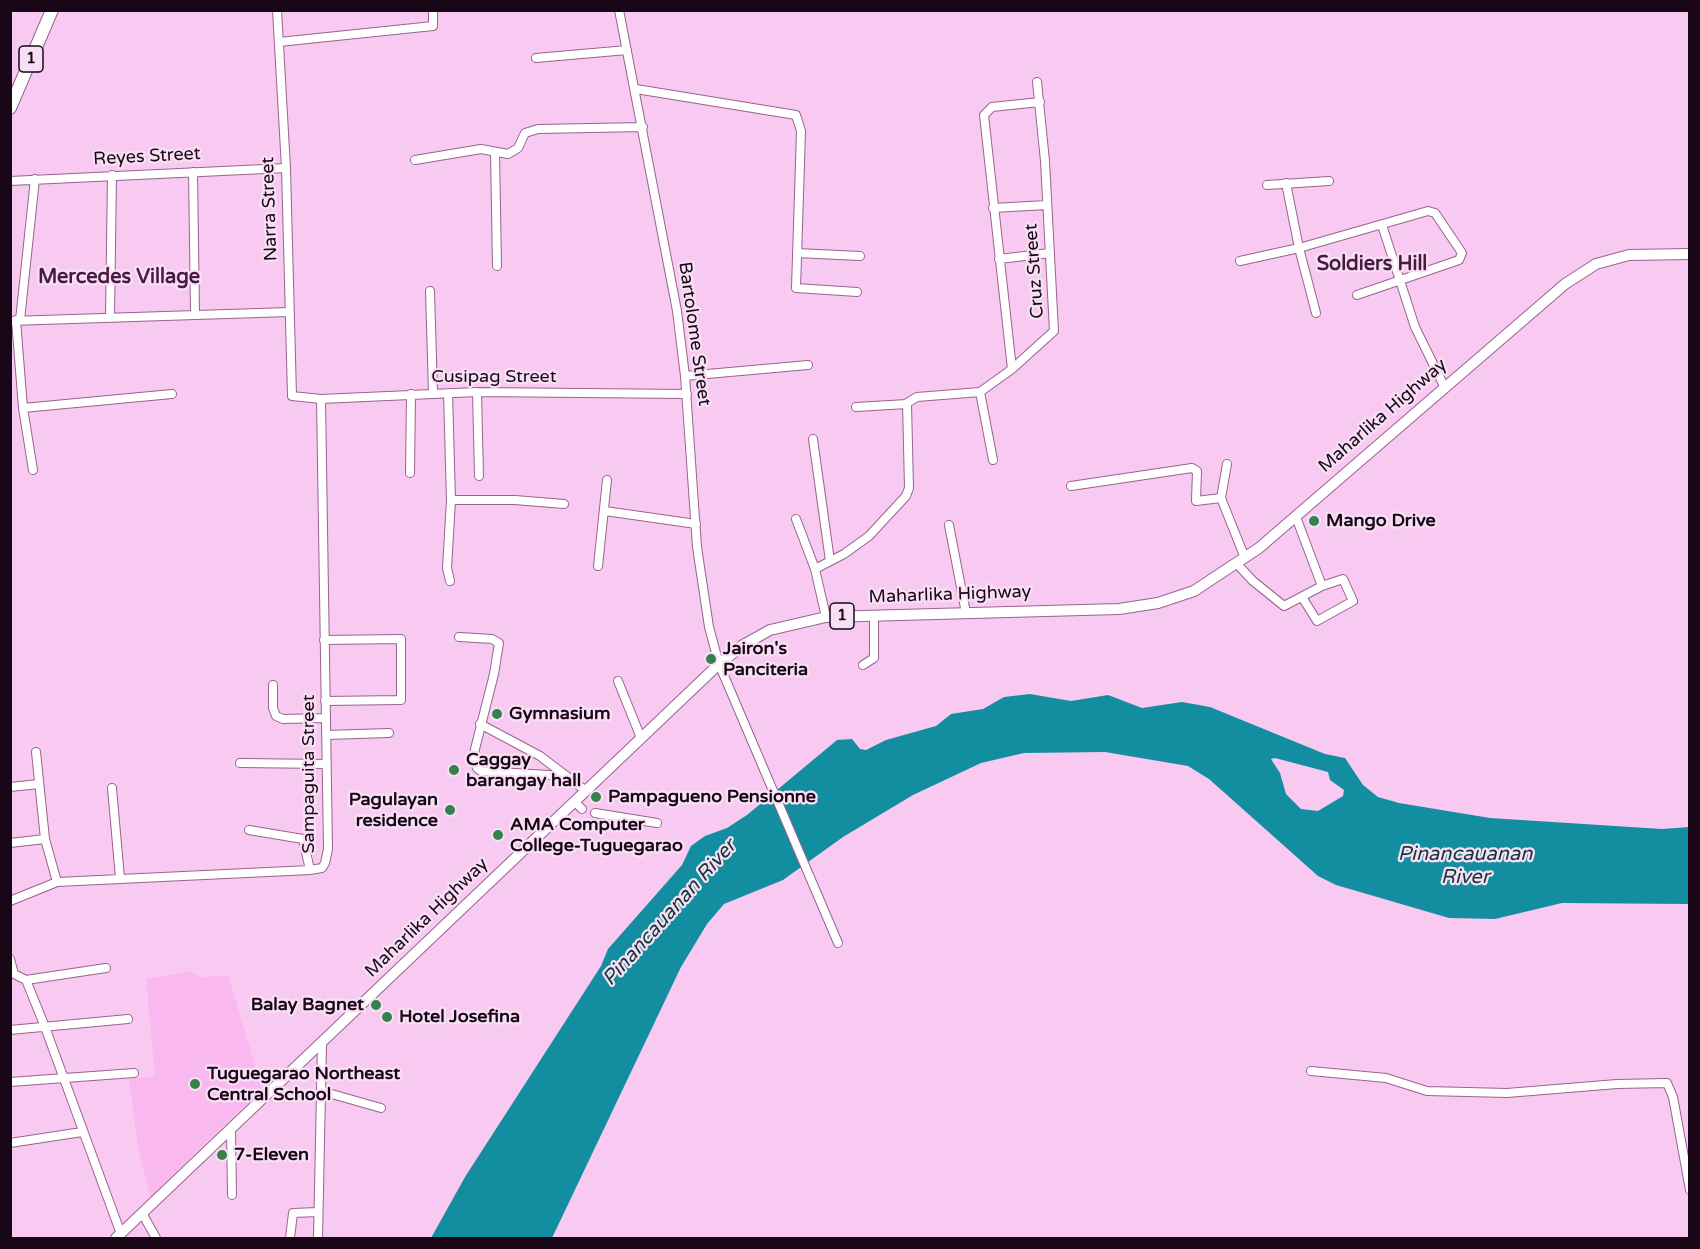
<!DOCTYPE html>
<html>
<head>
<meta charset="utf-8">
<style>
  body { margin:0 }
  #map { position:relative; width:1700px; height:1249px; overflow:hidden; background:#f9caf1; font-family:"Varela Round",sans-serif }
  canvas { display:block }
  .frame { position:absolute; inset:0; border:12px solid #190617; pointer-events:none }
</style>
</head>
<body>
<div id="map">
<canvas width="1700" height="1249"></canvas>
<div class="frame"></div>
</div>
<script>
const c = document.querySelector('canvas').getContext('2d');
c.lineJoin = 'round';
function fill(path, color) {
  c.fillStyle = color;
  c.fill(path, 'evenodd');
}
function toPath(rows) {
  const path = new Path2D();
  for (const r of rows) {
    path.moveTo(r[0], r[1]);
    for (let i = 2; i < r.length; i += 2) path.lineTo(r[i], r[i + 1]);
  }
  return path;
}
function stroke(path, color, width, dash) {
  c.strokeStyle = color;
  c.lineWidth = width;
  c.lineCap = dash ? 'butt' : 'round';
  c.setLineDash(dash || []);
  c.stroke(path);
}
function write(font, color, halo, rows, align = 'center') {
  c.font = font + ' "Varela Round",sans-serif';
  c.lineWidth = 4.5;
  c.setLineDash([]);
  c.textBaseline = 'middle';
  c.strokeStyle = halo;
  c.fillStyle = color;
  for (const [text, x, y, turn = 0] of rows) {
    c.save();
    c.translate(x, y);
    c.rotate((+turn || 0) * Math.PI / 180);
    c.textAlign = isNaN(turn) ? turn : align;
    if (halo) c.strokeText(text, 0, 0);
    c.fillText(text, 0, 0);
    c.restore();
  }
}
fill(toPath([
  [190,971,200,977,228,975,262,1089,150,1197,138,1147,129,1079,155,1076,146,979]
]), '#f9b9ef');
fill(toPath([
  [1030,694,1071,701,1108,695,1142,708,1182,702,1210,707,1325,754,1345,758,1363,785,1378,797,1399,803,1490,818,1662,829,1689,827,1689,904,1562,903,1495,919,1449,918,1336,885,1318,876,1209,779,1188,766,1105,752,1024,753,981,763,913,795,843,837,783,880,724,904,707,924,681,967,552,1238,431,1238,465,1177,601,966,608,949,682,865,691,846,705,836,727,828,747,815,837,740,852,739,860,749,866,750,886,740,936,726,951,714,983,709,1004,697],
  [1275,758,1328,772,1330,780,1344,790,1343,796,1318,811,1301,809,1286,794,1280,773,1271,759]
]), '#128ea0');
const minor = toPath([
  [277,10,286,168,292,396,321,399,477,392,687,394],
  [619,10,677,311,685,376,697,547,709,627,719,664,838,943],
  [279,42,433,26,433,10],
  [536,58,627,50],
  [636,89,796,115,801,131,796,288,857,292],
  [495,152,497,266],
  [415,160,481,149,508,154,518,148,525,133,538,129,643,127],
  [193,172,195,313],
  [10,181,286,168],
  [1286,183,1299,248,1316,313],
  [1267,185,1329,181],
  [993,208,1047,205],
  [1382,225,1415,327,1444,386],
  [797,253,860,256],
  [999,259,1050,253],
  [1240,261,1299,248,1428,211,1435,213,1462,253,1459,260,1357,295],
  [430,291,433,393],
  [110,317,112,175],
  [16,320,23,408,33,470],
  [20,320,35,179],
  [10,321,289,312],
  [1012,369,984,115,992,107,1040,102],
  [685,376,808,365],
  [477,392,479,476],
  [980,392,993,460],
  [448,393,451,500,447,568,450,581],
  [856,407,907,404],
  [23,408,172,394],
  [813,439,830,561],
  [1227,464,1221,498,1245,558],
  [410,473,411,394],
  [1071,486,1192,468,1197,471,1196,501,1221,498],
  [451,500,515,500,564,504],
  [605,511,696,524],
  [796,519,815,569],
  [949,525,966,613],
  [1237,564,1253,581,1284,606,1322,586,1296,517],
  [598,566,607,480],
  [1302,597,1317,621,1353,601,1343,579,1322,586],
  [826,617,815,569,844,554,869,536,906,496,909,488,907,403,917,397,980,392,1012,369,1054,331,1045,161,1037,82],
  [459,637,492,639,499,643,494,674,475,749,474,760,477,768,481,771,565,776],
  [324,640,401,639,401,700,325,701],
  [863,665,874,658,874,615],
  [618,681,641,738],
  [273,685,273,708,276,716,283,719,326,718],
  [480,724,540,756,586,791],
  [326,735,389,733],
  [36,752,45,839,57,882],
  [240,763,326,764],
  [10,787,39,784],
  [112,788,120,878],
  [575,802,582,809],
  [595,813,657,823],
  [249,830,303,839,310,870],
  [10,843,45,839],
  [10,901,57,882,310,870,322,868,325,863,328,849,321,399],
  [10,959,14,974,26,980,45,1027,121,1234],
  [26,980,106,968],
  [10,1030,128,1019],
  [1311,1071,1386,1078,1427,1091,1507,1093,1617,1084,1667,1083,1673,1097,1690,1190],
  [10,1082,134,1073],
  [321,1091,381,1108],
  [231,1129,232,1195],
  [10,1143,82,1132],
  [142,1213,156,1238],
  [290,1238,293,1213,318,1212],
  [318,1238,322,1043]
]);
const major = toPath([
  [116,1238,719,664,743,645,770,630,826,617,1119,609,1158,603,1194,591,1259,548,1565,284,1596,264,1629,255,1690,254]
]);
const highway = toPath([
  [10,108,52,10]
]);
stroke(minor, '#976390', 10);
stroke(major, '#976390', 12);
stroke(highway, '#976390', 14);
stroke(minor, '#fff', 8);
stroke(major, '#fff', 10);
stroke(highway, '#fff', 12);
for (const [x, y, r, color] of [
  [1314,521,6,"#36804e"],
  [711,659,6,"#36804e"],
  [497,714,6,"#36804e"],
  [454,770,6,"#36804e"],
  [596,797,6,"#36804e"],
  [450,810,6,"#36804e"],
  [498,835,6,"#36804e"],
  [376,1005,6,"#36804e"],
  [387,1017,6,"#36804e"],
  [195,1084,6,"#36804e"],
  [222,1155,6,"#36804e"]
]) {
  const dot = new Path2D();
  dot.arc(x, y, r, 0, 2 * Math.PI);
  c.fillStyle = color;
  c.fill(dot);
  stroke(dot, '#f8e0f4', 2);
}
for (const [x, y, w] of [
  [31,59,24],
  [842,616,24]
]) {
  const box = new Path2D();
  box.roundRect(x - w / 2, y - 13, w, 26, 4.5);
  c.fillStyle = '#f8e0f4';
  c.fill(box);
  stroke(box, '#190617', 1.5);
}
write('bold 16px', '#190617', null, [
  ["1",31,59],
  ["1",842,616]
]);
write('18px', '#190617', '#f8e0f4', [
  ["Reyes Street",147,157,-3],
  ["Narra Street",270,209,-92],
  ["Cruz Street",1035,271,-94],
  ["Bartolome Street",694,334,82],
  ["Cusipag Street",494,377],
  ["Maharlika Highway",1383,416,-41],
  ["Maharlika Highway",950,595,-2],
  ["Sampaguita Street",309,774,-90],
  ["Maharlika Highway",427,918,-44]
]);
write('bold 18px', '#190617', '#f8e0f4', [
  ["Mango Drive",1326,521],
  ["Jairon's",723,649],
  ["Panciteria",723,670],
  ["Gymnasium",509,714],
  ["Caggay",466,760],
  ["barangay hall",466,781],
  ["Pampagueno Pensionne",608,797],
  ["Pagulayan",438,800,"right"],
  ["residence",438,821,"right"],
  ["AMA Computer",510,825],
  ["College-Tuguegarao",510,846],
  ["Balay Bagnet",364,1005,"right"],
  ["Hotel Josefina",399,1017],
  ["Tuguegarao Northeast",207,1074],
  ["Central School",207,1095],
  ["7-Eleven",234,1155]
], 'left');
write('bold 20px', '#481a43', '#f8e0f4', [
  ["Soldiers Hill",1372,265],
  ["Mercedes Village",119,278]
]);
write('italic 20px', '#14353b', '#f8e0f4', [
  ["Pinancauanan",1465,855],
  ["River",1465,878],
  ["Pinancauanan River",670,913,-48]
]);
</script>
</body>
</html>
